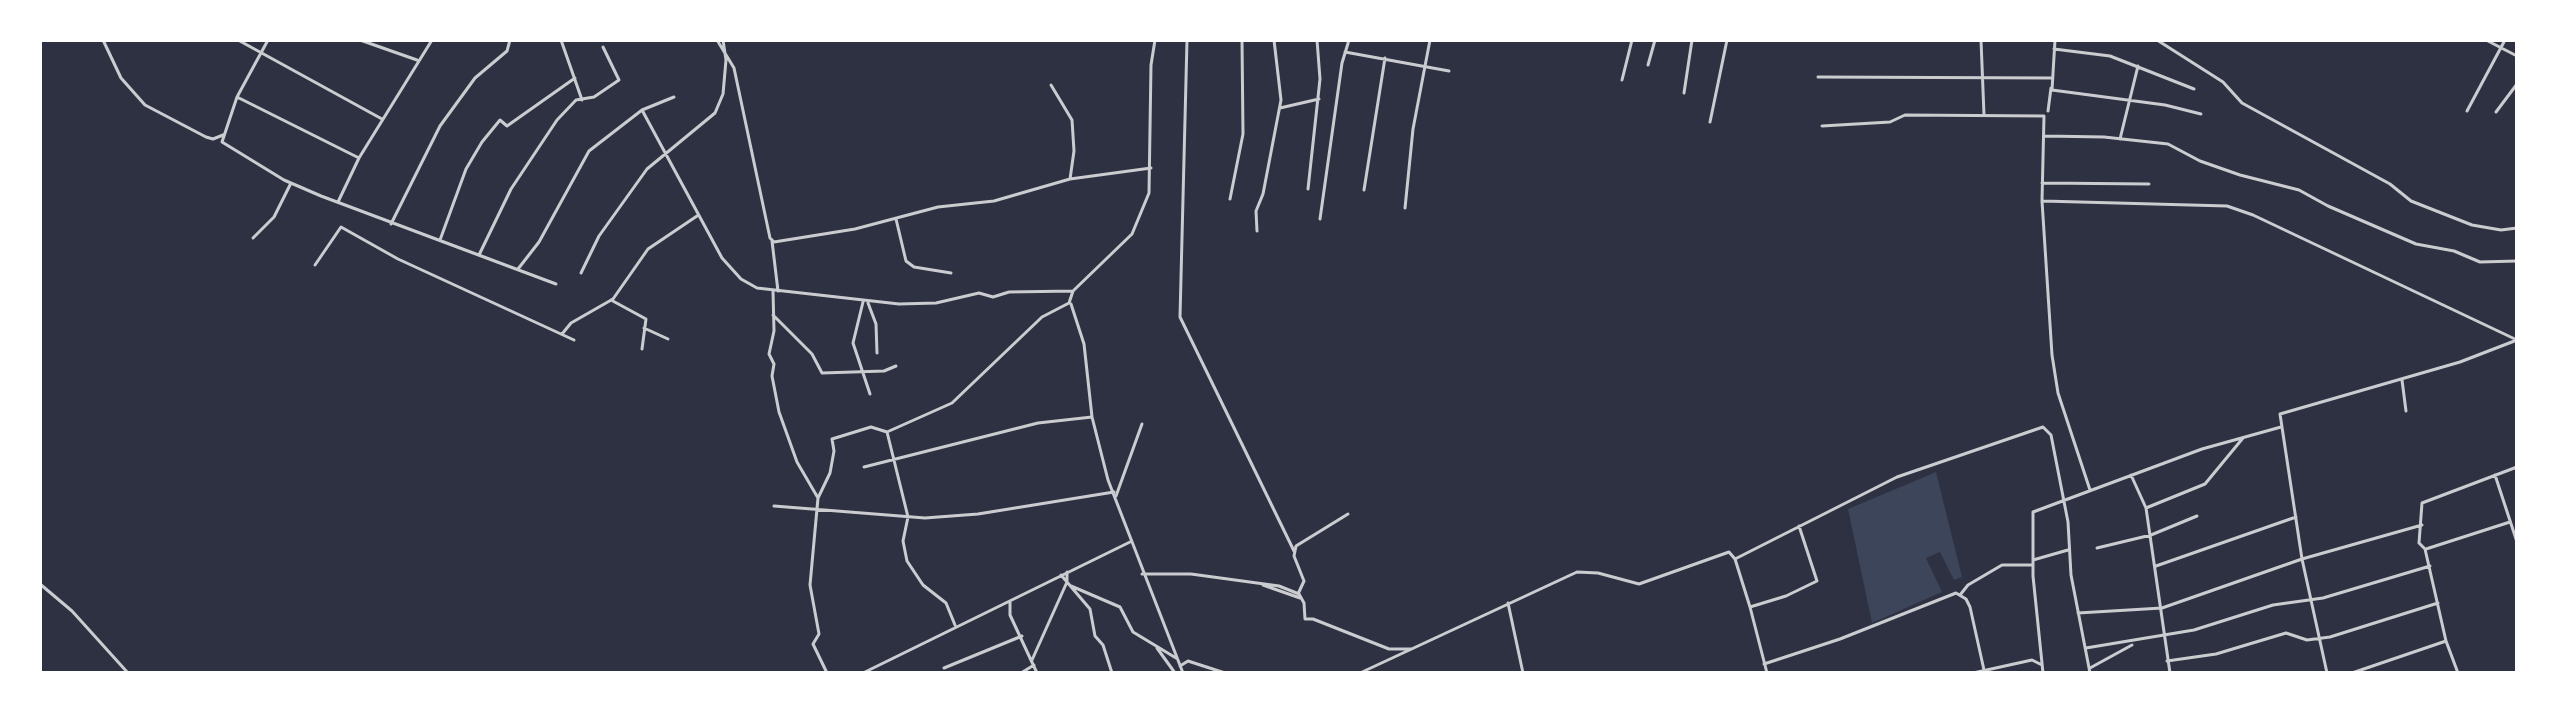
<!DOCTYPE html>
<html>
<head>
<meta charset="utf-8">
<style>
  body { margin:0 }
  #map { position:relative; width:2557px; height:713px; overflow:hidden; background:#2d3142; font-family:"Nunito Sans",sans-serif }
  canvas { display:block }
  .frame { position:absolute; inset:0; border:42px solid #fff; pointer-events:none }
</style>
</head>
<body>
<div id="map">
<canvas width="2557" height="713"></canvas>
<div class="frame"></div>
</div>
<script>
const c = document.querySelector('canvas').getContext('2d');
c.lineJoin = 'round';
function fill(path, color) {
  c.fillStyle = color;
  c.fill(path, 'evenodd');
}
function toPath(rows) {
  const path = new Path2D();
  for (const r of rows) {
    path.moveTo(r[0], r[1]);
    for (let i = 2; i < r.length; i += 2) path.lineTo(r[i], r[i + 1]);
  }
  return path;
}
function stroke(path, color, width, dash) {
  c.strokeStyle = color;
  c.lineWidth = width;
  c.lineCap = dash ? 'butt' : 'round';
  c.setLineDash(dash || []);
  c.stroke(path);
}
fill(toPath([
  [1936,472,1962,577,1954,580,1940,552,1926,558,1942,592,1872,623,1848,509]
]), '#3c4559');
stroke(toPath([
  [103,40,121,78,145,105,206,137,213,139,223,135],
  [238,40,382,119],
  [268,40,237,97,222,142,284,180,321,196,556,284],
  [360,40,417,60],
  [561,40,582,100],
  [717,40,734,68,770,238,774,242,855,229,938,207,994,201,1070,179,1151,168],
  [1187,40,1180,317,1294,551],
  [1981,40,1984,115],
  [2055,40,2052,90,2165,105,2201,114],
  [2157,40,2223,82,2242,103,2390,184,2411,201,2472,225,2501,230,2517,228],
  [2486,40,2517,56],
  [2054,49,2110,56,2194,89],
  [1345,52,1449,71],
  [1648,65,1655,40],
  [1818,77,2051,78],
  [1622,80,1632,40],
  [1051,85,1072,120,1074,151,1070,179],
  [1684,93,1692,40],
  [237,97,359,158],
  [1280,108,1319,99],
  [642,110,722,258,741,279,757,288,899,304,936,303,979,293,993,297,1009,292,1073,291],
  [2048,111,2051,88],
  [2467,111,2505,40],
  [2496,112,2517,84],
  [1710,122,1727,40],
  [1822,126,1890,122,1905,115,2044,116,2042,201,2052,355,2058,393,2090,490],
  [2045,136,2104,137,2168,144,2200,161,2240,175,2299,190,2328,206,2416,244,2454,251,2480,262,2517,261],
  [2120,139,2138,66],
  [2042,183,2149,184],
  [1308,189,1320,79,1317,40],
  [1364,190,1385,58],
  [1230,199,1243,134,1242,40],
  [2043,201,2227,206,2253,215,2517,340],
  [338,202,359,158,432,40],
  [1405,208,1413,129,1430,40],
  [896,219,906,261,914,267,951,273],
  [1320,219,1342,63,1349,40],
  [391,224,440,126,475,78,507,51,510,40],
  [1257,231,1256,211,1263,194,1281,100,1274,40],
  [253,238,274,217,291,183],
  [440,240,466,169,482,142,500,120,507,126,575,78],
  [772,241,778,291],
  [479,255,511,189,557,120,576,100,594,97,619,80,603,47],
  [315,265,341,227,398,259,574,340],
  [518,269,539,242,589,151,642,110,674,97],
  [581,273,599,236,647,169,715,113,723,94,726,60,723,40],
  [773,291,774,331,769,354,774,364,772,376,779,412,797,462,818,498],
  [611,300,646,319,642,349],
  [863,302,853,343,870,394],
  [868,303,876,324,877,353],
  [1071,304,1084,344,1092,417],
  [773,315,812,354,822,373,884,371,896,366],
  [644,328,668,339],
  [562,334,571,323,613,299,648,249,697,216],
  [2402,380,2406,411],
  [887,432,952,403,1042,317,1069,303,1073,291,1132,234,1149,193,1151,65,1155,40],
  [887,432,908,517,903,541,907,561,923,585,946,603,955,625],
  [864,467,1038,423,1092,417,1108,480,1183,673],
  [2131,475,2146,508,2170,673],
  [2495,475,2517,542],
  [1116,496,1142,424],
  [774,506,925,518,978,514,1114,492],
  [2146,508,2205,484,2243,438],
  [2097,548,2151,535,2197,516],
  [2426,549,2510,522],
  [1735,559,1897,477,2043,427,2051,435,2068,522,2071,575,2090,673],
  [2033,560,2068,550],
  [2156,566,2296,517],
  [1142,574,1191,574,1279,586,1299,594,1304,603,1305,619,1313,619,1389,649,1411,649],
  [1061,575,1090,609,1095,636,1103,645,1112,673],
  [40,584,72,611,128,673],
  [1263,585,1300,598],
  [1071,586,1120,607,1133,632,1176,658],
  [1298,594,1304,581,1294,556,1296,546,1348,514],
  [1960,595,1968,585,2002,565,2033,565],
  [1010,602,1010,615,1037,673],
  [1508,603,1523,673],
  [1750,607,1786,596,1817,581,1799,526],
  [2078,613,2162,608,2302,559,2422,525],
  [1157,648,1175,673],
  [2086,648,2194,630,2273,605,2323,598,2430,566],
  [1032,660,1067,582,1067,572],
  [2167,661,2216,654,2286,633,2307,640,2330,637,2438,603],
  [1764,664,1840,639,1956,593,1966,599,1970,607,1984,670],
  [1180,666,1188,661,1225,673],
  [944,668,1022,636],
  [2090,668,2132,645],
  [827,673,813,644,819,634,810,585,818,498,830,473,834,451,832,439,871,427,887,432],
  [863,673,1130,542],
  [1021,673,1034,665],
  [1360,673,1577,572,1598,573,1639,584,1729,552,1735,559,1750,607,1767,673],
  [1973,673,2032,660,2042,665],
  [2043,673,2033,576,2033,512,2202,449,2281,427],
  [2327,673,2302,559,2280,414,2460,362,2517,340],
  [2352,673,2446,641],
  [2458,673,2446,641,2425,549,2419,543,2422,503,2517,467]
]), '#caccd0', 3);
</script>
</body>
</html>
